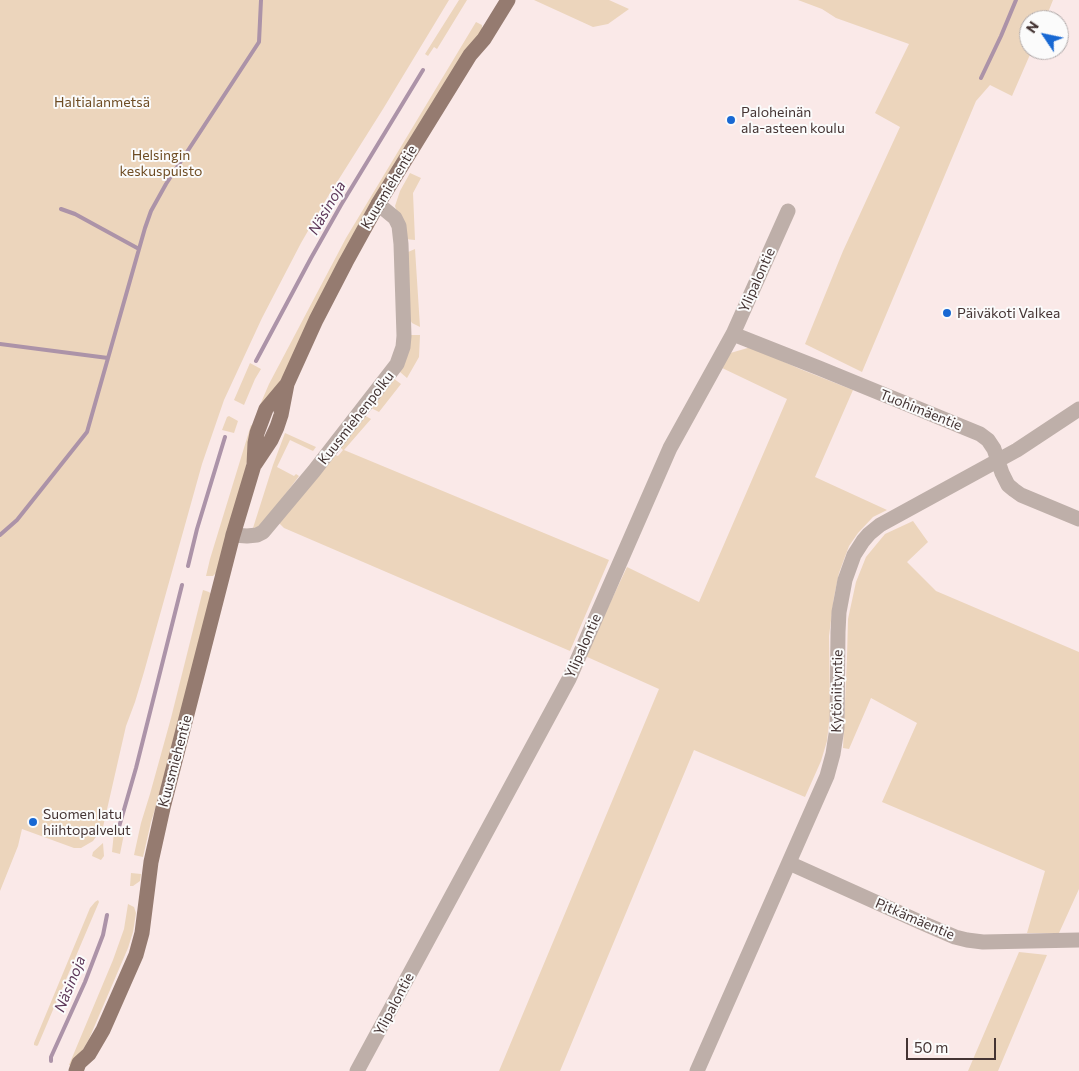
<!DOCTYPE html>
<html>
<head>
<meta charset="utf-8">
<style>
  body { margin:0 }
  #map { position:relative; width:1079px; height:1071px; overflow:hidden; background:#fae9e8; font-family:Commissioner,sans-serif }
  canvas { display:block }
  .north { position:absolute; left:1019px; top:10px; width:50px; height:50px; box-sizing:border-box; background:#fbfbfb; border:1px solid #b2abab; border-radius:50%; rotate:304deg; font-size:14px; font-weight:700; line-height:20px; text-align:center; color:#443433 }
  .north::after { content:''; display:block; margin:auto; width:18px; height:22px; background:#1868d3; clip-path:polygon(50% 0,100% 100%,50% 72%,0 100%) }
  .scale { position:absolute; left:906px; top:1038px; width:90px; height:22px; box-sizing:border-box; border:2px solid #443433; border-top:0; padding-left:6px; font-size:15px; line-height:18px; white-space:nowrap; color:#443433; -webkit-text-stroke:4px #fbfbfb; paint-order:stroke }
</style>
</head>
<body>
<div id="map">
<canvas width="1079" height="1071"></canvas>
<div class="north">N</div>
<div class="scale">50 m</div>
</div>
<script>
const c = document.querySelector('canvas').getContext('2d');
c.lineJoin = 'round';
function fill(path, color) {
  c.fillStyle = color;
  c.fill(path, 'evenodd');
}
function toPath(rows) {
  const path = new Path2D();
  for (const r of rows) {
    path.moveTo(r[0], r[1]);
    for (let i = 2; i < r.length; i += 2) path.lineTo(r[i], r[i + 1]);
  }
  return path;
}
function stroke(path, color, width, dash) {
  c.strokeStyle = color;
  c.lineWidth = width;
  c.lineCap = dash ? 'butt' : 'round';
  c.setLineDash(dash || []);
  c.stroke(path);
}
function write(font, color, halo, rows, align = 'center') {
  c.font = font + ' Commissioner,sans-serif';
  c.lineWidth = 4;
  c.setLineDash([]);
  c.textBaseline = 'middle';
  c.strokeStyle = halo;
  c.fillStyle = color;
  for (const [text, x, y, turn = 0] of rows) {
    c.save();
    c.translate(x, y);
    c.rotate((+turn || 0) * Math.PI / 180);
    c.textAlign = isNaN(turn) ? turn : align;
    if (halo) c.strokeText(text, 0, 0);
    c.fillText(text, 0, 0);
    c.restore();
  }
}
fill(toPath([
  [0,0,449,0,383,109,327,198,301,243,262,318,224,400,202,464,144,672,135,702,126,726,103,827,93,841,81,848,74,848,22,829,18,846,0,891],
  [459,0,467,0,437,49,434,47,428,56,425,54],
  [534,0,609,0,629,9,608,24,593,27],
  [798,0,1053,0,1045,20,1029,20,1029,50,1032,50,1012,96,990,85,976,101,862,372,805,344,843,251,900,127,875,113,909,44,836,18,822,9],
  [476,22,482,25,482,31,288,369,259,413,257,412,269,384,346,238],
  [410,173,421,178,413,193,415,240,405,239,395,206,400,191],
  [415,249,420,327,412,323,409,318,408,252],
  [409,335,420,335,419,357,407,378,400,372],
  [751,347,800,369,853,390,815,477,887,510,873,517,858,533,849,546,839,573,834,597,829,636,830,713,827,741,821,761,805,797,694,750,560,1071,499,1071,659,689,585,656,627,567,699,602,787,399,720,367,727,354],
  [250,363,261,369,255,379,244,405,234,400],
  [393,378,401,384,379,412,371,408],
  [364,415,371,419,344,450,609,560,570,651,284,528,278,522,333,454,338,456,343,450,340,447],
  [229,416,238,421,234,433,222,430,227,417],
  [251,425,254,427,250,441,245,475,216,573,213,576,206,576,210,559],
  [285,433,316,447,313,451,290,440,277,467,294,476,296,474,299,476,261,527,253,528,273,465],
  [913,521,928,542,907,562,936,591,1079,652,1079,889,1059,933,1027,933,1045,871,882,802,917,723,871,698,849,749,843,748,847,657,848,619,856,582,866,557,885,534],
  [203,590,209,592,211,594,162,787,151,822,143,857,134,855,141,823,150,794,171,718],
  [114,832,124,834,120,854,112,852],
  [103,843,104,856,101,860,92,856,93,852],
  [131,873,141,874,140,881,133,886,130,886],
  [98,900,99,902,38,1045,37,1046,34,1045,34,1043,90,908,95,902],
  [128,904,134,907,136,913,133,932,128,948,89,1039,73,1067,69,1065,113,960,124,929],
  [1019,952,1047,955,998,1071,968,1071]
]), '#ecd5bc');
stroke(toPath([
  [981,78,1001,36,1016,0],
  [61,209,75,214,139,249],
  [0,344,108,358],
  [256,361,311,258,341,205,423,70],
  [0,535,17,520,87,432,145,228,151,211,166,184,259,42,261,0],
  [188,566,197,529,225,437],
  [119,827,136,768,182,585],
  [51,1061,51,1057,85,982,103,935,107,915]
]), '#ac93a8', 4);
stroke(toPath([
  [733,334,819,368,980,434,988,440,994,449,1002,473,1008,485,1014,490,1021,495,1079,519],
  [233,535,247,536,257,535,263,532,314,471,397,364,403,347,404,336,401,244,399,226,395,218,378,204],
  [789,863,920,922,955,937,967,940,983,942,1079,940],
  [357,1071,569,679,670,448,733,334,788,211],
  [697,1071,827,776,833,754,837,728,838,632,839,612,845,580,854,555,863,541,869,534,880,525,1017,450,1079,409]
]), '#beafa9', 15);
stroke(toPath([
  [255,464,271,440,277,427,281,415,287,384,316,320,346,262,378,204,441,102,470,55,484,39,508,0],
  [76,1071,79,1063,89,1054,103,1030,136,955,142,933,151,862,163,808,233,535,254,465,255,443,257,433,266,409,287,384]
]), '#957b70', 15);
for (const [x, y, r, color] of [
  [731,120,5,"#1868d3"],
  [947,313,5,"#1868d3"],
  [33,822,5,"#1868d3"]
]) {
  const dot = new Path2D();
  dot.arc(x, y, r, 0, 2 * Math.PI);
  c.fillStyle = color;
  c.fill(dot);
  stroke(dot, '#fbfbfb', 2);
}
write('14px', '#6e4c23', '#fbfbfb', [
  ["Haltialanmetsä",102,102],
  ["Helsingin",161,155],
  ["keskuspuisto",161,171]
]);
write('14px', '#443433', '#fbfbfb', [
  ["Paloheinän",741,112],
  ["ala-asteen koulu",741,128],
  ["Päiväkoti Valkea",957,313],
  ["Suomen latu",43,814],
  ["hiihtopalvelut",43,830]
], 'left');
write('14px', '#443433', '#fbfbfb', [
  ["Kuusmiehentie",389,187,-59],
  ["Ylipalontie",757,280,-66],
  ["Tuohimäentie",921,410,22],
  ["Kuusmiehenpolku",356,418,-52],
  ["Ylipalontie",583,646,-66],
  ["Kytöniityntie",837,691,-89],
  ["Kuusmiehentie",175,761,-75],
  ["Pitkämäentie",915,919,23],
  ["Ylipalontie",394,1004,-62]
]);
write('italic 15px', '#5d3759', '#fbfbfb', [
  ["Näsinoja",327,208,-60],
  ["Näsinoja",70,984,-68]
]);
</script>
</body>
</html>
